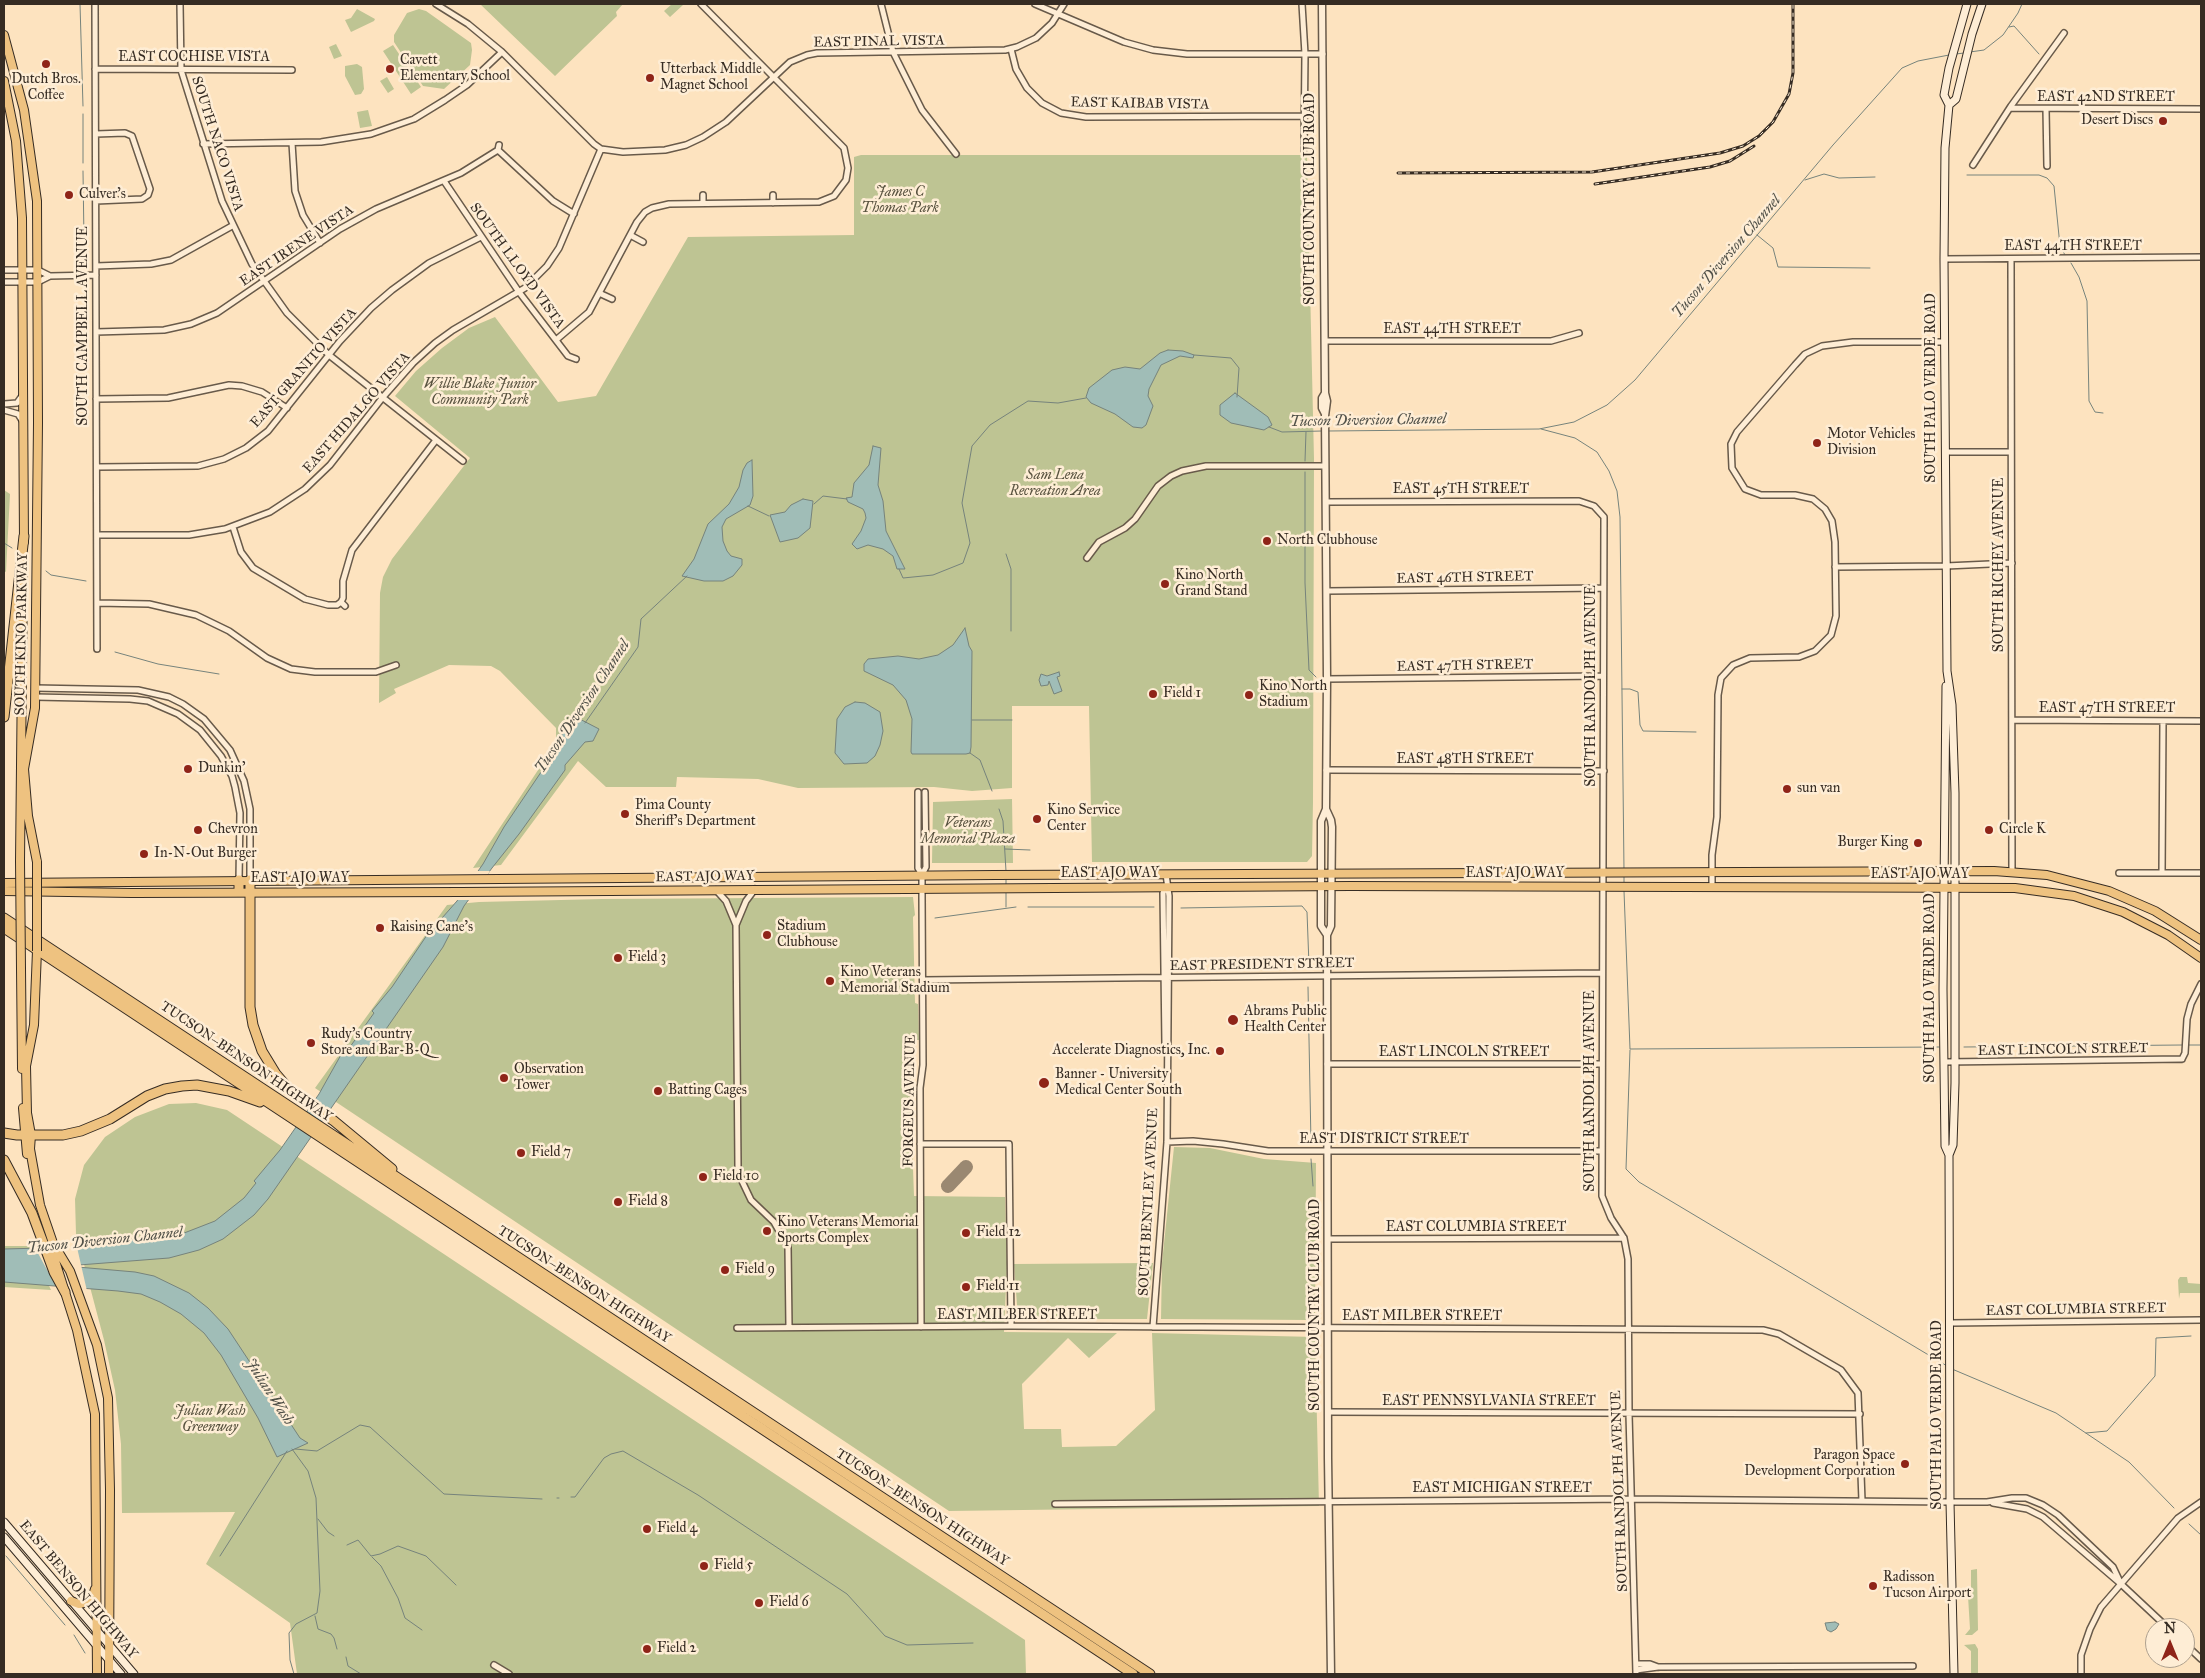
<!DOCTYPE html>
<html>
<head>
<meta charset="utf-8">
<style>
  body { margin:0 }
  #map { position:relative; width:2205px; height:1678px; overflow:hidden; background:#fde3bf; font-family:"IM FELL Great Primer",serif }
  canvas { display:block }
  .frame { position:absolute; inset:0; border:5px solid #362c23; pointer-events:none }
  .north { position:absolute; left:2145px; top:1618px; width:50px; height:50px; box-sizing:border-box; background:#feedd5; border:1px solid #aea08e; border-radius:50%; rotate:0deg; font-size:14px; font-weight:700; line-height:20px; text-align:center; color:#362c23 }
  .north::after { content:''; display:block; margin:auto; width:18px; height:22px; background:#8f2418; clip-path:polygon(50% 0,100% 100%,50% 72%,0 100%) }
</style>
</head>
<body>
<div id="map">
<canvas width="2205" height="1678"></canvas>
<div class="frame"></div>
<div class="north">N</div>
</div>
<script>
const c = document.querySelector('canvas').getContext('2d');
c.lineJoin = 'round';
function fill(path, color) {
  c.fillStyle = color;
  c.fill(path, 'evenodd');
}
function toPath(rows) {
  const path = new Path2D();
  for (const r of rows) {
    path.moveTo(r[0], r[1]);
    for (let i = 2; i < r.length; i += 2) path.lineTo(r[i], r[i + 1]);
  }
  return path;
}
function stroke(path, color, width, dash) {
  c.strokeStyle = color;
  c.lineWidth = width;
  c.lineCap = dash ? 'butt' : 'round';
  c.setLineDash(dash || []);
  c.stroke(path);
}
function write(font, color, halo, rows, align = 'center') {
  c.font = font + ' "IM FELL Great Primer",serif';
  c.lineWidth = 5;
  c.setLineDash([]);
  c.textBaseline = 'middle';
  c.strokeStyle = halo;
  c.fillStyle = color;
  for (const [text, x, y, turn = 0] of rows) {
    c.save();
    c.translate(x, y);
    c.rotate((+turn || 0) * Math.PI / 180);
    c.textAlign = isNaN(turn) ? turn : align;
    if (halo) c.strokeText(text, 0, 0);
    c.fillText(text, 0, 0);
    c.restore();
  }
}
fill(toPath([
  [480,4,623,4,616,12,617,16,555,76],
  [672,4,683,5,670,17,664,11],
  [357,9,375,19,374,21,351,32,345,20,351,18],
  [419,9,426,11,471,43,472,50,470,65,444,89,423,86,394,42,394,35,407,13],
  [336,44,342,56,334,59,329,47],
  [393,45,421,87,411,94,383,51],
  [357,64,362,67,364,89,361,94,355,95,345,76,345,66],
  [387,77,394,89,388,93,380,81],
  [368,110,372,126,360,128,357,112],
  [861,155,1307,155,1314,459,1313,802,1312,856,1307,862,1092,862,1089,706,1012,706,1012,788,972,791,934,787,798,788,758,779,677,777,676,787,606,787,578,761,501,865,473,868,556,743,556,728,500,671,491,666,449,665,394,689,396,693,379,703,380,593,383,577,392,559,470,458,395,396,416,371,442,348,469,328,495,317,558,402,596,396,688,237,854,235,854,157],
  [4,490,10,494,6,572,4,571],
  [1012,799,1013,863,932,863,933,802],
  [913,897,915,915,913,917,915,1003,918,1004,919,1040,916,1040,910,1087,914,1196,1005,1197,1007,1264,1004,1332,1117,1333,1089,1358,1068,1338,1022,1384,1024,1429,1061,1429,1062,1447,1116,1446,1155,1410,1152,1333,1315,1337,1319,1506,949,1511,315,1088,447,905,479,902,602,899],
  [196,1103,227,1110,1025,1640,1026,1674,297,1674,290,1623,206,1564,235,1512,122,1513,121,1444,115,1390,104,1340,76,1234,75,1199,84,1165,105,1137,135,1117,169,1104],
  [1174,1147,1210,1148,1264,1159,1316,1163,1315,1316,1309,1320,1161,1319,1162,1263],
  [4,1246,30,1246,51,1290,4,1287],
  [1153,1263,1147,1319,1018,1319,1014,1264],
  [2180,1277,2187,1277,2188,1283,2201,1284,2201,1293,2180,1293,2179,1299,2178,1280],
  [1977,1569,1978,1630,1972,1635,1965,1635,1970,1629,1968,1596,1971,1587,1971,1570],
  [1975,1644,1978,1649,1978,1674,1971,1674,1971,1651,1964,1645]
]), '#bec493');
const water = toPath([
  [1168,350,1183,351,1194,355,1193,358,1180,356,1161,365,1149,389,1148,396,1153,406,1146,425,1142,428,1133,427,1115,414,1091,403,1086,397,1089,388,1112,370,1125,367,1140,369,1160,353,1168,350],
  [1235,393,1268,417,1272,425,1264,430,1231,423,1220,415,1220,405,1235,393],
  [873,446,881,448,878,485,883,501,886,531,905,569,897,569,893,556,883,549,868,545,857,549,852,544,861,531,866,518,865,513,863,509,848,502,846,498,852,497,854,483,869,465,873,446],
  [752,460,753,496,750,505,726,519,722,527,723,541,727,551,731,556,742,559,742,565,733,576,723,581,704,581,682,576,694,559,708,524,729,504,739,487,743,470,747,463,752,460],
  [803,499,813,501,810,528,798,538,780,542,770,515,785,512,791,505,803,499],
  [965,628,969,646,972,651,971,747,970,753,966,754,912,754,911,752,912,719,906,700,893,685,864,671,864,664,868,659,898,656,919,659,938,655,953,645,965,628],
  [1059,672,1060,676,1057,677,1062,691,1054,694,1049,681,1048,685,1041,686,1039,680,1041,674,1047,676,1059,672],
  [855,702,865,703,880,712,883,731,880,745,875,756,867,763,844,764,835,753,837,719,845,707,855,702],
  [572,715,599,729,593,741,585,742,565,765,565,770,519,834,492,868,464,906,443,947,268,1199,254,1215,223,1239,199,1250,169,1258,66,1266,135,1272,154,1276,189,1293,208,1308,228,1329,300,1438,308,1443,277,1457,258,1418,221,1355,204,1333,181,1314,160,1302,141,1294,118,1291,4,1282,4,1249,43,1248,137,1239,152,1239,179,1235,215,1221,244,1198,256,1183,254,1181,280,1150,319,1094,342,1053,345,1054,374,1013,372,1011,392,987,427,935,457,901,483,864,504,827,562,741,562,729,572,715],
  [1835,1622,1839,1624,1836,1629,1831,1632,1827,1630,1825,1623,1835,1622]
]);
fill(water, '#a0bdb7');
stroke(water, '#76837c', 1);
fill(toPath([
  [475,871,490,871,471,900,455,900],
  [76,1243,87,1291,57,1288,34,1246]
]), '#fde3bf');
stroke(toPath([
  [80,4,83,106],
  [2009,27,2014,26,2039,54],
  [1970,52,1984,50,2003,35,2018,13,2022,4],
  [1956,54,1964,53],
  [83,114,83,163],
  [83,171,84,240],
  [1967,175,2039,175,2047,178,2054,186,2060,246,2065,255],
  [1805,180,1824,174,1839,178,1875,177],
  [1757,235,1773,248,1778,267,1870,268],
  [84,248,84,257],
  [2071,263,2079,277,2087,301,2089,401,2095,412,2103,413],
  [1194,355,1231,358,1239,368,1237,397],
  [1269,427,1282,432,1322,431],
  [1541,429,1575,438,1597,452,1609,471,1617,491,1620,517,1624,870],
  [1328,431,1539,429,1574,422,1607,405,1635,380,1833,145,1902,68,1918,61,1949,55],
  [1305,461,1306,432],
  [1305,472,1305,583,1309,670,1316,677],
  [814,504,823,496,847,499],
  [748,506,769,516],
  [4,543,12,548],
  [1006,554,1011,569,1011,631],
  [899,569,903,578,933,575,963,563,970,543,962,503,972,446,990,425,1028,401,1058,403,1086,398],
  [46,571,51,575,86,581],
  [115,652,158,664,219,674],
  [1622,689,1630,689,1638,692,1640,725,1643,731,1696,732],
  [972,720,1012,720],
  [585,723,638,647,641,619,687,576],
  [970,753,980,760,992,791],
  [999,809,1003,821,1006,871],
  [1005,849,1030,850],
  [1624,876,1624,885],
  [1006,878,1006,886],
  [1624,891,1630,1049,1939,1047],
  [1006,907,1006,893],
  [1028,907,1154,907],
  [1181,908,1302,906,1307,912,1309,965],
  [935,918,1016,907],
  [1308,987,1311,1143],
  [2187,1045,2201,1045],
  [1964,1047,2183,1045],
  [1630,1050,1626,1169,1639,1182,1947,1366],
  [1311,1159,1313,1186],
  [1952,1369,2056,1413,2129,1462,2174,1508],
  [2086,1433,2107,1431,2155,1376,2156,1338,2191,1336],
  [292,1449,308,1471,316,1498,320,1591,317,1613,296,1624,289,1633,290,1660,294,1674],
  [295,1449,317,1451,360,1425,370,1427,444,1494,542,1499],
  [571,1497,575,1497,604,1458,611,1454,623,1451,698,1495,847,1594,885,1636,907,1645,973,1643],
  [557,1498,559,1498],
  [318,1519,328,1532,334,1536],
  [2189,1524,2201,1535],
  [347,1545,358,1540,371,1556,380,1554,398,1546,426,1556,456,1585],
  [6,1556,65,1625],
  [220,1556,287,1451],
  [372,1557,381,1566,398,1598,405,1618,422,1630],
  [315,1616,318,1629,331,1634,334,1638,337,1649],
  [74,1635,85,1653],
  [346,1657,348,1666,361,1674]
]), '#76837c', 1);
stroke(toPath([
  [948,1186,966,1167]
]), '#9a8871', 14);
const minor = toPath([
  [95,4,97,649],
  [180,4,181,70,222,201,252,264,287,313,329,355,463,461],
  [436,4,468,24,502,52,594,144,601,149,623,152,665,150,686,145,703,137,726,122,790,62,807,55,817,53,1005,50,1017,47,1036,38,1052,23,1064,4],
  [881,4,893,52,922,110,956,154],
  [1035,4,1124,42,1153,50,1187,54,1323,54],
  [1302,4,1305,54,1304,150],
  [1011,49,1016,69,1027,88,1042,103,1061,113,1086,117,1304,116],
  [95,69,292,70],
  [2010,108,2201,109],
  [2046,109,2047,166],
  [292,143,295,191,303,215,320,243],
  [203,144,321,142,371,134,414,119,445,100,467,85,502,52],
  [498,150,553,201,574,214],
  [1973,165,2011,106,2064,33],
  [444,181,519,292,568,356,576,359],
  [703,195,703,203],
  [773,195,773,203],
  [96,201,142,199,148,195,150,189,132,136,125,133,96,134],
  [630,235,643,242],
  [1944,259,2201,257],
  [2011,259,2012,872],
  [96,266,151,264,171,260,232,226],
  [4,270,38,270,50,276],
  [4,282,38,282,50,276,96,275],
  [599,293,612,299],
  [96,332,164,330,191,324,217,313,340,229,376,209,461,173,498,150,499,145],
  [556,340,589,312,637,222,645,212,652,208,669,204,819,202,834,196,846,180,848,168,844,148,701,4],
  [1325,341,1551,341,1579,333],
  [96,399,168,398,229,385,242,386,262,392,287,408],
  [4,404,17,403,22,396],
  [4,410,18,414,23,422],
  [1945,452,2011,452],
  [97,467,198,466,224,459,246,448,268,431,340,341,371,308,392,290,429,263,481,237],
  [1326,502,1579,501,1594,506,1604,517,1602,1196,1611,1218,1624,1238,1628,1259,1629,1414,1636,1674],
  [233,527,241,552,253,568,305,599,328,605,337,605,341,602],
  [97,535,189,535,225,529,270,512,305,489,330,465,383,397,413,363,435,343,453,330,525,288,547,266,559,248,601,149],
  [1087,558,1099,542,1125,528,1135,519,1158,486,1171,476,1182,471,1206,466,1325,466],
  [1835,567,1946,566,2012,563],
  [1327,591,1603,588],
  [97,603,149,604,196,615,229,631,267,658,291,669,315,672,376,672,396,665],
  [345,606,341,602,343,598,343,581,352,550,436,440],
  [1327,679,1603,676],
  [35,688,138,690,169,697,183,704,204,719,230,750,244,781,250,809,250,880],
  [35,697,130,699,148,701,178,714,200,730,221,756,232,776,235,787,240,813,239,880],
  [2012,720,2201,721],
  [1326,770,1604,771],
  [918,792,918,868,922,875,922,897,923,1065,920,1088,921,1327],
  [2119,873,2201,873],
  [2162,873,2163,721],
  [922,875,926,867,925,792],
  [1712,887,1712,855,1717,817,1718,695,1721,678,1733,665,1750,658,1799,657,1815,651,1831,635,1836,616,1835,542,1832,521,1825,509,1813,499,1795,495,1761,495,1745,489,1732,468,1731,444,1737,432,1795,365,1805,354,1822,346,1853,342,1945,342],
  [716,890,726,901,736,925,738,1167,741,1179,751,1200,774,1222,788,1247,789,1327],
  [736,925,746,901,755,889],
  [923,980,1602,973],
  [1165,1045,1163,893,1166,886],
  [2182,1059,2185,1053,2187,1019,2191,1004,2201,984],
  [1945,1062,2182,1059],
  [1327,1064,1602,1064],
  [1167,1142,1193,1141,1223,1144,1268,1151,1602,1151],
  [920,1144,1009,1144,1011,1326],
  [1328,1239,1624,1238],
  [1951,1323,2201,1320],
  [1153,1327,1167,1142,1169,896,1166,874],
  [737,1328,1011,1326,1763,1330,1779,1334,1841,1370,1858,1393,1862,1501],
  [1328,1412,1860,1414],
  [1993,1503,2027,1509,2043,1517,2121,1584,2168,1628],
  [1055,1504,1631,1499,1950,1502,1987,1502,2012,1498,2026,1498,2043,1505,2058,1515,2113,1567,2121,1584],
  [2185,1644,2201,1659],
  [1636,1664,1650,1664,1658,1667],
  [494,1665,509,1674],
  [1636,1670,1658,1667,1913,1666],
  [2081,1674,2081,1655,2090,1629,2101,1607,2178,1518,2201,1502]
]);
const tertiary = toPath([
  [1322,4,1325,393,1327,401,1325,416,1327,679,1326,809,1321,821,1321,926,1327,935],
  [1325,393,1322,398,1322,408,1325,414],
  [1326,809,1331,820,1332,827,1331,926,1327,935,1328,1458,1331,1674]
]);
const secondary = toPath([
  [1949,105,1956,99,1972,34,1982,4],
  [1946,686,1943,989,1945,1146,1949,1155],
  [4,1522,134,1674],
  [4,1537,121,1674],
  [1954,1674,1950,1502,1949,1155,1953,1145,1955,1083,1955,793,1952,705,1947,671,1944,259,1945,148,1949,105,1944,95,1949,68,1967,4]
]);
const primary = toPath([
  [4,35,24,110,37,201,38,423,35,708,24,769,28,816,37,862],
  [4,81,16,141,22,218,24,542],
  [20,861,23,574],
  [4,883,995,875,1994,871,2047,875,2109,891,2155,911,2201,940],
  [4,891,132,893,461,892,1350,886,2015,888,2074,896,2123,912,2168,935,2201,958],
  [37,951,34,1025,26,1066,27,1113,31,1135,30,1149,40,1205,53,1243,70,1271,97,1345,108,1398,110,1490,109,1674],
  [21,969,22,1069],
  [23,1108,27,1154],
  [50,1245,77,1330,95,1414,97,1674],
  [71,1601,79,1604,88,1602,92,1599,95,1589]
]);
const motorway = toPath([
  [4,717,24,536],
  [250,880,250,1007,253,1025,262,1051,276,1074,288,1088,334,1121,392,1169],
  [239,891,239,880],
  [4,918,1150,1674],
  [4,928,1133,1674],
  [4,1133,17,1135,63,1135,81,1131,110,1119,147,1096,165,1089,182,1086,197,1085,229,1091,260,1102],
  [4,1160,32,1213,54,1272,65,1292]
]);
stroke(minor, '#685a4a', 8);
stroke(tertiary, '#685a4a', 9);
stroke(secondary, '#362c23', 9);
stroke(primary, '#362c23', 10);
stroke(motorway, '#362c23', 11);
stroke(minor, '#feedd5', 5);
stroke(tertiary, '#feedd5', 6);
stroke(secondary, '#feedd5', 7);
stroke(primary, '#eec280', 8);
stroke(motorway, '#eec280', 9);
const rail = toPath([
  [1398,173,1592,172,1720,153,1743,146,1759,136,1773,122,1789,94,1793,73,1793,4],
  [1595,184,1710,167,1730,161,1754,146]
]);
stroke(rail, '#362c23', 3);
stroke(rail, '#feedd5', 1, [4]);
const primaryBridge = toPath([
  [20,861,21,969],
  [37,862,37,951]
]);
stroke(primaryBridge, '#362c23', 10, []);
stroke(primaryBridge, '#eec280', 8);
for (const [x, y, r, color] of [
  [46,64,5,"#8f2418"],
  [390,69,5,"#8f2418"],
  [650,78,5,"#8f2418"],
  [2163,121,5,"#8f2418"],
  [69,195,5,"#8f2418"],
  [1817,443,5,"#8f2418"],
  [1267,541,5,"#8f2418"],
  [1165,584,5,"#8f2418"],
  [1153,694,5,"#8f2418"],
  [1249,695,5,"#8f2418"],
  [188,769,5,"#8f2418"],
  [1787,789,5,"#8f2418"],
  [625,814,5,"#8f2418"],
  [1037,819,5,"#8f2418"],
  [198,830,5,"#8f2418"],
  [1989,830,5,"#8f2418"],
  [1918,843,5,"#8f2418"],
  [144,854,5,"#8f2418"],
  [380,928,5,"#8f2418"],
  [767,935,5,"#8f2418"],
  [618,958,5,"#8f2418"],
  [830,981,5,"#8f2418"],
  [1233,1020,6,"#8f2418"],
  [311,1043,5,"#8f2418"],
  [1220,1051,5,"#8f2418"],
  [504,1078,5,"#8f2418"],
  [1044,1083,6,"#8f2418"],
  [658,1091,5,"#8f2418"],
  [521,1153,5,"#8f2418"],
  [703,1177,5,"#8f2418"],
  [618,1202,5,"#8f2418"],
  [767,1231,5,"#8f2418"],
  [966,1233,5,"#8f2418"],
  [725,1270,5,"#8f2418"],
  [966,1287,5,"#8f2418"],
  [1905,1464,5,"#8f2418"],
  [647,1529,5,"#8f2418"],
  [704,1566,5,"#8f2418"],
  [1873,1586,5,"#8f2418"],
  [759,1603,5,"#8f2418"],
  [647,1649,5,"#8f2418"]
]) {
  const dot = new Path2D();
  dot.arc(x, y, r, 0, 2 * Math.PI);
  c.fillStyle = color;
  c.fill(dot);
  stroke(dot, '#feedd5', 2);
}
write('14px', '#362c23', '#feedd5', [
  ["EAST PINAL VISTA",879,42,-1],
  ["EAST COCHISE VISTA",194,58],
  ["EAST 42ND STREET",2106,98],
  ["EAST KAIBAB VISTA",1140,104,1],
  ["SOUTH NACO VISTA",217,144,72],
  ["SOUTH COUNTRY CLUB ROAD",1311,199,-90],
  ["EAST IRENE VISTA",297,246,-34],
  ["EAST 44TH STREET",2073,247],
  ["SOUTH LLOYD VISTA",517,266,54],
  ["SOUTH CAMPBELL AVENUE",84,326,-90],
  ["EAST 44TH STREET",1452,330],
  ["EAST GRANITO VISTA",304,368,-49],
  ["SOUTH PALO VERDE ROAD",1932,388,-90],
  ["EAST HIDALGO VISTA",357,413,-49],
  ["EAST 45TH STREET",1461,490],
  ["SOUTH RICHEY AVENUE",2000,565,-90],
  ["EAST 46TH STREET",1465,578,-1],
  ["SOUTH KINO PARKWAY",22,634,-89],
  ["EAST 47TH STREET",1465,666,-1],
  ["SOUTH RANDOLPH AVENUE",1592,686,-90],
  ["EAST 47TH STREET",2107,709],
  ["EAST 48TH STREET",1465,760],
  ["EAST AJO WAY",1110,874],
  ["EAST AJO WAY",1515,874],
  ["EAST AJO WAY",1920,875],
  ["EAST AJO WAY",705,877,-1],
  ["EAST AJO WAY",300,879],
  ["EAST PRESIDENT STREET",1262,965,-1],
  ["SOUTH PALO VERDE ROAD",1931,988,-90],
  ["EAST LINCOLN STREET",2063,1050,-1],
  ["EAST LINCOLN STREET",1464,1053],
  ["TUCSON–BENSON HIGHWAY",246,1062,34],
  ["SOUTH RANDOLPH AVENUE",1591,1091,-90],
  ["FORGEUS AVENUE",910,1101,-89],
  ["EAST DISTRICT STREET",1384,1140],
  ["SOUTH BENTLEY AVENUE",1149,1202,-87],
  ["EAST COLUMBIA STREET",1476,1228],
  ["TUCSON–BENSON HIGHWAY",584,1285,33],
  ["SOUTH COUNTRY CLUB ROAD",1316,1305,-90],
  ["EAST COLUMBIA STREET",2076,1310,-1],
  ["EAST MILBER STREET",1017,1316],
  ["EAST MILBER STREET",1422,1317],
  ["EAST PENNSYLVANIA STREET",1489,1402],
  ["SOUTH PALO VERDE ROAD",1938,1415,-90],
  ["EAST MICHIGAN STREET",1502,1489],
  ["SOUTH RANDOLPH AVENUE",1620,1491,-92],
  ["TUCSON–BENSON HIGHWAY",922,1508,33],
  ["EAST BENSON HIGHWAY",78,1590,50]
]);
write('14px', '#362c23', '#feedd5', [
  ["Cavett",400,61],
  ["Elementary School",400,77],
  ["Utterback Middle",660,70],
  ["Magnet School",660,86],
  ["Dutch Bros.",46,80,"center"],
  ["Coffee",46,96,"center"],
  ["Desert Discs",2153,121,"right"],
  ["Culver's",79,195],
  ["Motor Vehicles",1827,435],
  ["Division",1827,451],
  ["North Clubhouse",1277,541],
  ["Kino North",1175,576],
  ["Grand Stand",1175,592],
  ["Kino North",1259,687],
  ["Stadium",1259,703],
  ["Field 1",1163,694],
  ["Dunkin'",198,769],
  ["sun van",1797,789],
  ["Pima County",635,806],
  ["Sheriff's Department",635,822],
  ["Kino Service",1047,811],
  ["Center",1047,827],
  ["Chevron",208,830],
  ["Circle K",1999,830],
  ["Burger King",1908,843,"right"],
  ["In-N-Out Burger",154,854],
  ["Stadium",777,927],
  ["Clubhouse",777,943],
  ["Raising Cane's",390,928],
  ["Field 3",628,958],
  ["Kino Veterans",840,973],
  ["Memorial Stadium",840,989],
  ["Abrams Public",1244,1012],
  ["Health Center",1244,1028],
  ["Rudy's Country",321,1035],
  ["Store and Bar-B-Q",321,1051],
  ["Accelerate Diagnostics, Inc.",1210,1051,"right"],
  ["Observation",514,1070],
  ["Tower",514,1086],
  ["Banner - University",1055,1075],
  ["Medical Center South",1055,1091],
  ["Batting Cages",668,1091],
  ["Field 7",531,1153],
  ["Field 10",713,1177],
  ["Field 8",628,1202],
  ["Kino Veterans Memorial",777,1223],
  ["Sports Complex",777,1239],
  ["Field 12",976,1233],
  ["Field 9",735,1270],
  ["Field 11",976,1287],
  ["Paragon Space",1895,1456,"right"],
  ["Development Corporation",1895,1472,"right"],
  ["Field 4",657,1529],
  ["Field 5",714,1566],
  ["Radisson",1883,1578],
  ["Tucson Airport",1883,1594],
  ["Field 6",769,1603],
  ["Field 2",657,1649]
], 'left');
write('italic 14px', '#58523f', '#feedd5', [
  ["James C",900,193],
  ["Thomas Park",900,209],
  ["Willie Blake Junior",480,385],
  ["Community Park",480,401],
  ["Sam Lena",1055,476],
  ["Recreation Area",1055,492],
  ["Veterans",968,824],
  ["Memorial Plaza",968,840],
  ["Julian Wash",210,1412],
  ["Greenway",210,1428]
]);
write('italic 15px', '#505048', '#feedd5', [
  ["Tucson Diversion Channel",1727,257,-49],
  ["Tucson Diversion Channel",1368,421,-1],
  ["Tucson Diversion Channel",583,707,-56],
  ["Tucson Diversion Channel",105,1241,-6],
  ["Julian Wash",269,1392,57]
]);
</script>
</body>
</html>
